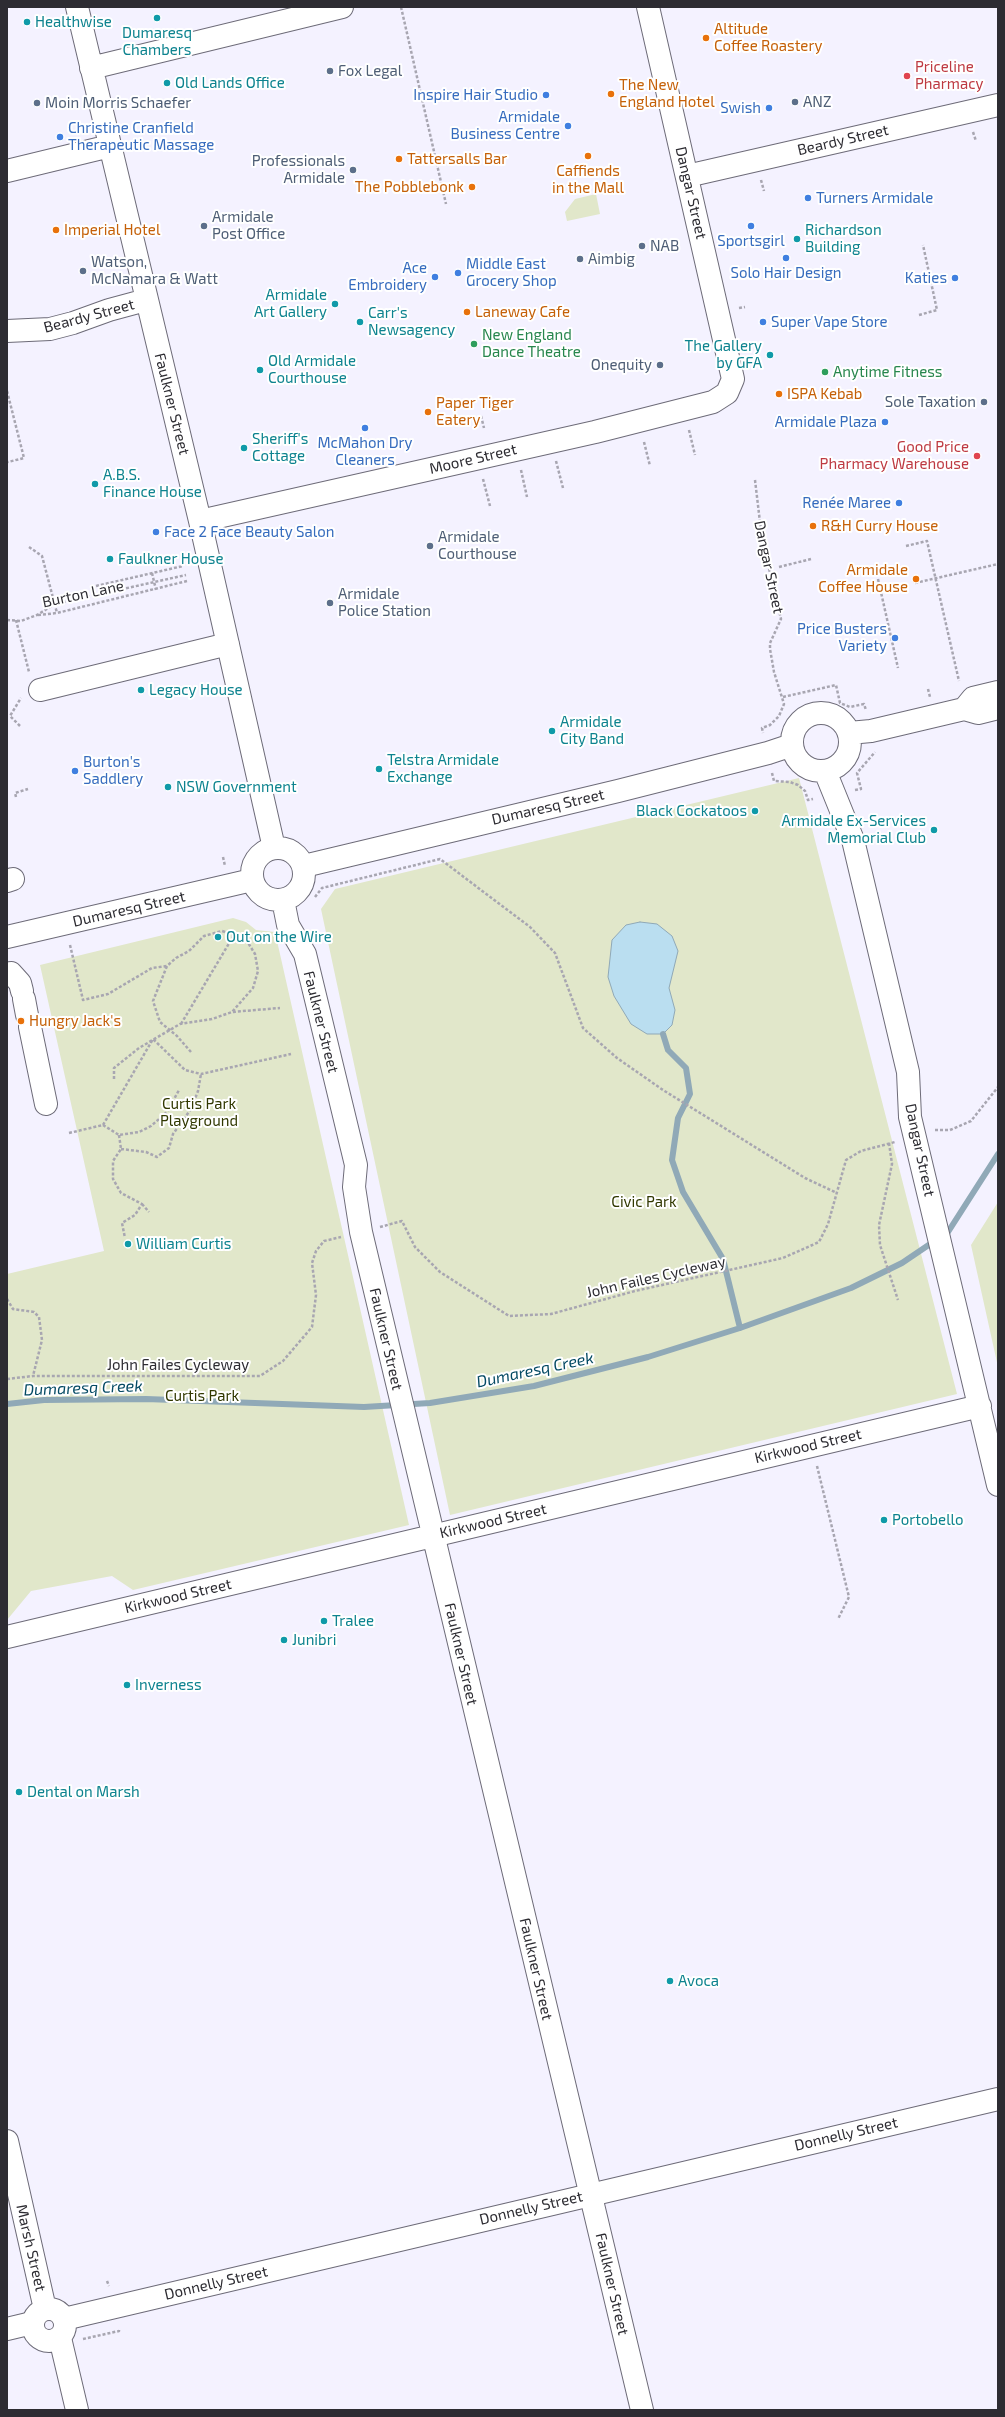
<!DOCTYPE html>
<html>
<head>
<meta charset="utf-8">
<style>
  body { margin:0 }
  #map { position:relative; width:1005px; height:2417px; overflow:hidden; background:#f4f2ff; font-family:"Exo 2",sans-serif }
  canvas { display:block }
  .frame { position:absolute; inset:0; border:8px solid #2d2c32; pointer-events:none }
</style>
</head>
<body>
<div id="map">
<canvas width="1005" height="2417"></canvas>
<div class="frame"></div>
</div>
<script>
const c = document.querySelector('canvas').getContext('2d');
c.lineJoin = 'round';
function fill(path, color) {
  c.fillStyle = color;
  c.fill(path, 'evenodd');
}
function toPath(rows) {
  const path = new Path2D();
  for (const r of rows) {
    if (r.length === 3) {
      path.moveTo(r[0] + r[2], r[1]);
      path.arc(r[0], r[1], r[2], 0, 2 * Math.PI);
      continue;
    }
    path.moveTo(r[0], r[1]);
    for (let i = 2; i < r.length; i += 2) path.lineTo(r[i], r[i + 1]);
  }
  return path;
}
function stroke(path, color, width, dash) {
  c.strokeStyle = color;
  c.lineWidth = width;
  c.lineCap = dash ? 'butt' : 'round';
  c.setLineDash(dash || []);
  c.stroke(path);
}
function write(font, color, halo, rows, align = 'center') {
  c.font = font + ' "Exo 2",sans-serif';
  c.lineWidth = 4;
  c.setLineDash([]);
  c.textBaseline = 'middle';
  c.strokeStyle = halo;
  c.fillStyle = color;
  for (const [text, x, y, turn = 0] of rows) {
    c.save();
    c.translate(x, y);
    c.rotate((+turn || 0) * Math.PI / 180);
    c.textAlign = isNaN(turn) ? turn : align;
    if (halo) c.strokeText(text, 0, 0);
    c.fillText(text, 0, 0);
    c.restore();
  }
}
fill(toPath([
  [596,194,600,214,567,221,565,212,575,199],
  [799,778,957,1394,450,1515,321,909,335,889],
  [233,918,246,922,256,930,275,932,409,1525,133,1590,112,1576,31,1591,7,1620,7,1274,104,1251,40,965],
  [998,1202,998,1367,971,1245]
]), '#e1e7ca');
const water = toPath([
  [640,922,657,924,672,936,678,951,669,988,675,1010,672,1025,663,1034,647,1034,631,1024,614,996,608,977,612,940,626,925,640,922]
]);
fill(water, '#badef0');
stroke(water, '#90a9b7', 1);
stroke(toPath([
  [663,1034,668,1050,686,1068,690,1094,678,1118,672,1160,683,1192,723,1259,740,1328],
  [943,1235,948,1232,998,1154],
  [7,1404,44,1400,146,1399,364,1407,430,1403,534,1386,648,1357,740,1328,851,1288,902,1263,936,1240]
]), '#90a9b7', 6);
const minor = toPath([
  [77,7,200,521,274,848],
  [91,68,342,7],
  [7,171,110,146],
  [687,176,998,105],
  [7,331,50,329,73,323,109,310,146,300],
  [200,521,595,432,713,402,727,393,733,379,648,7],
  [40,690,228,644],
  [964,709,973,698,998,692],
  [821,742,29],
  [849,733,871,731,964,709,978,713,998,708],
  [825,771,853,840,908,1072,910,1117,998,1485],
  [278,874,26],
  [304,866,618,791,768,753,792,745],
  [7,881,13,879],
  [283,900,288,925,305,954,356,1165,354,1187,361,1232,642,2410],
  [7,937,252,880],
  [7,974,11,973,20,983,22,991],
  [24,999,27,1015],
  [30,1027,46,1104],
  [7,1637,980,1406],
  [64,2319,998,2099],
  [7,2329,32,2323]
]);
const major = toPath([
  [7,2141,45,2309],
  [49,2325,16],
  [60,2338,77,2410]
]);
stroke(minor, '#6d6b78', 24);
stroke(major, '#6d6b78', 24);
stroke(toPath([
  [401,7,446,204],
  [973,132,976,141],
  [761,180,764,191],
  [739,308,745,307],
  [919,315,937,310,923,245],
  [7,391,24,458,8,462],
  [481,416,484,428],
  [689,430,695,455],
  [644,442,650,466],
  [556,461,563,488],
  [521,470,527,497],
  [483,479,490,506],
  [755,480,762,539,781,619,770,643,770,649,774,672,784,704,779,716,770,725,762,728,763,733],
  [906,546,927,541,959,681],
  [29,547,42,556,57,613],
  [779,567,811,559],
  [152,573,156,590],
  [878,579,898,668],
  [915,583,998,564],
  [96,586,183,566],
  [38,615,57,613,187,581],
  [7,620,21,621,37,615,55,604,186,575],
  [16,620,29,672],
  [928,689,930,697],
  [783,697,836,685,840,703,850,707,864,704,866,710],
  [20,726,10,716,21,698],
  [772,773,774,781,790,782,798,785,805,791,808,800,813,799],
  [855,790,861,789,857,773,875,752],
  [16,797,15,793,28,789],
  [223,857,225,866],
  [315,897,322,888,440,859,530,927,555,953,583,1028,617,1058,663,1090,805,1178,837,1193],
  [70,945,83,1000,108,994,152,968,167,966],
  [181,1024,234,935],
  [191,1052,177,1036,160,1022,153,1001,167,966,176,958,189,951,204,936,222,931,234,935,247,941,255,954,258,971,253,988,232,1012],
  [114,1079,114,1068,139,1048,180,1024,212,1019,232,1012,280,1008],
  [103,1125,119,1135,139,1132,151,1126,167,1112,179,1090],
  [935,1130,950,1130,971,1121,998,1087],
  [69,1133,103,1125,153,1039,185,1070,201,1074,291,1054],
  [119,1135,121,1149,113,1161,113,1179,121,1193,142,1204,135,1215,122,1223,125,1238],
  [889,1143,892,1164,879,1225,880,1245,898,1300],
  [121,1149,146,1152,157,1157,169,1148,173,1134,191,1109,198,1091,201,1074],
  [142,1204,149,1212],
  [380,1227,402,1221,415,1247,440,1272,509,1316,551,1314,635,1291,783,1258,819,1242,828,1224,846,1160,861,1151,895,1142],
  [7,1299,13,1309,34,1312,39,1317,42,1340,33,1376],
  [7,1379,33,1376,260,1376,283,1361,312,1327,316,1295,312,1263,316,1251,324,1241,341,1237],
  [817,1466,849,1597,838,1619],
  [107,2281,109,2286],
  [83,2339,119,2331,119,2328]
]), '#a8a6b1', 2.5, [3, 2]);
stroke(minor, '#fff', 22);
stroke(major, '#fff', 22);
for (const [x, y, r, color] of [
  [157,18,4,"#0f9aa8"],
  [27,22,4,"#0f9aa8"],
  [706,38,4,"#e8710a"],
  [330,71,4,"#5c6f8a"],
  [907,76,4,"#e0444e"],
  [167,83,4,"#0f9aa8"],
  [611,94,4,"#e8710a"],
  [546,95,4,"#3f7fe0"],
  [795,102,4,"#5c6f8a"],
  [37,103,4,"#5c6f8a"],
  [769,108,4,"#3f7fe0"],
  [568,126,4,"#3f7fe0"],
  [60,137,4,"#3f7fe0"],
  [588,156,4,"#e8710a"],
  [399,159,4,"#e8710a"],
  [353,170,4,"#5c6f8a"],
  [472,187,4,"#e8710a"],
  [808,198,4,"#3f7fe0"],
  [204,226,4,"#5c6f8a"],
  [751,226,4,"#3f7fe0"],
  [56,230,4,"#e8710a"],
  [797,239,4,"#0f9aa8"],
  [642,246,4,"#5c6f8a"],
  [786,258,4,"#3f7fe0"],
  [580,259,4,"#5c6f8a"],
  [83,271,4,"#5c6f8a"],
  [458,273,4,"#3f7fe0"],
  [435,277,4,"#3f7fe0"],
  [955,278,4,"#3f7fe0"],
  [335,304,4,"#0f9aa8"],
  [467,312,4,"#e8710a"],
  [360,322,4,"#0f9aa8"],
  [763,322,4,"#3f7fe0"],
  [474,344,4,"#2e9e5b"],
  [770,355,4,"#0f9aa8"],
  [660,365,4,"#5c6f8a"],
  [260,370,4,"#0f9aa8"],
  [825,372,4,"#2e9e5b"],
  [779,394,4,"#e8710a"],
  [984,402,4,"#5c6f8a"],
  [428,412,4,"#e8710a"],
  [885,422,4,"#3f7fe0"],
  [365,428,4,"#3f7fe0"],
  [244,448,4,"#0f9aa8"],
  [977,456,4,"#e0444e"],
  [95,484,4,"#0f9aa8"],
  [899,503,4,"#3f7fe0"],
  [813,526,4,"#e8710a"],
  [156,532,4,"#3f7fe0"],
  [430,546,4,"#5c6f8a"],
  [110,559,4,"#0f9aa8"],
  [916,579,4,"#e8710a"],
  [330,603,4,"#5c6f8a"],
  [895,638,4,"#3f7fe0"],
  [141,690,4,"#0f9aa8"],
  [552,731,4,"#0f9aa8"],
  [379,769,4,"#0f9aa8"],
  [75,771,4,"#3f7fe0"],
  [168,787,4,"#0f9aa8"],
  [755,811,4,"#0f9aa8"],
  [934,830,4,"#0f9aa8"],
  [218,937,4,"#0f9aa8"],
  [21,1021,4,"#e8710a"],
  [128,1244,4,"#0f9aa8"],
  [884,1520,4,"#0f9aa8"],
  [324,1621,4,"#0f9aa8"],
  [284,1640,4,"#0f9aa8"],
  [127,1685,4,"#0f9aa8"],
  [19,1792,4,"#0f9aa8"],
  [670,1981,4,"#0f9aa8"]
]) {
  const dot = new Path2D();
  dot.arc(x, y, r, 0, 2 * Math.PI);
  c.fillStyle = color;
  c.fill(dot);
  stroke(dot, '#fff', 1.5);
}
write('15px', '#0d838f', '#fff', [
  ["Healthwise",35,22],
  ["Dumaresq",157,33,"center"],
  ["Chambers",157,50,"center"],
  ["Old Lands Office",175,83],
  ["Richardson",805,230],
  ["Building",805,247],
  ["Armidale",327,295,"right"],
  ["Art Gallery",327,312,"right"],
  ["Carr's",368,313],
  ["Newsagency",368,330],
  ["The Gallery",762,346,"right"],
  ["by GFA",762,363,"right"],
  ["Old Armidale",268,361],
  ["Courthouse",268,378],
  ["Sheriff's",252,439],
  ["Cottage",252,456],
  ["A.B.S.",103,475],
  ["Finance House",103,492],
  ["Faulkner House",118,559],
  ["Legacy House",149,690],
  ["Armidale",560,722],
  ["City Band",560,739],
  ["Telstra Armidale",387,760],
  ["Exchange",387,777],
  ["NSW Government",176,787],
  ["Black Cockatoos",747,811,"right"],
  ["Armidale Ex-Services",926,821,"right"],
  ["Memorial Club",926,838,"right"],
  ["Out on the Wire",226,937],
  ["William Curtis",136,1244],
  ["Portobello",892,1520],
  ["Tralee",332,1621],
  ["Junibri",292,1640],
  ["Inverness",135,1685],
  ["Dental on Marsh",27,1792],
  ["Avoca",678,1981]
], 'left');
write('15px', '#c56008', '#fff', [
  ["Altitude",714,29],
  ["Coffee Roastery",714,46],
  ["The New",619,85],
  ["England Hotel",619,102],
  ["Tattersalls Bar",407,159],
  ["Caffiends",588,171,"center"],
  ["in the Mall",588,188,"center"],
  ["The Pobblebonk",464,187,"right"],
  ["Imperial Hotel",64,230],
  ["Laneway Cafe",475,312],
  ["ISPA Kebab",787,394],
  ["Paper Tiger",436,403],
  ["Eatery",436,420],
  ["R&H Curry House",821,526],
  ["Armidale",908,570,"right"],
  ["Coffee House",908,587,"right"],
  ["Hungry Jack's",29,1021]
], 'left');
write('15px', '#be3a42', '#fff', [
  ["Priceline",915,67],
  ["Pharmacy",915,84],
  ["Good Price",969,447,"right"],
  ["Pharmacy Warehouse",969,464,"right"]
], 'left');
write('15px', '#4e5e75', '#fff', [
  ["Fox Legal",338,71],
  ["ANZ",803,102],
  ["Moin Morris Schaefer",45,103],
  ["Professionals",345,161,"right"],
  ["Armidale",345,178,"right"],
  ["Armidale",212,217],
  ["Post Office",212,234],
  ["NAB",650,246],
  ["Aimbig",588,259],
  ["Watson,",91,262],
  ["McNamara & Watt",91,279],
  ["Onequity",652,365,"right"],
  ["Sole Taxation",976,402,"right"],
  ["Armidale",438,537],
  ["Courthouse",438,554],
  ["Armidale",338,594],
  ["Police Station",338,611]
], 'left');
write('15px', '#366cbe', '#fff', [
  ["Inspire Hair Studio",538,95],
  ["Swish",761,108],
  ["Armidale",560,117],
  ["Business Centre",560,134],
  ["Christine Cranfield",68,128,"left"],
  ["Therapeutic Massage",68,145,"left"],
  ["Turners Armidale",816,198,"left"],
  ["Sportsgirl",751,241,"center"],
  ["Middle East",466,264,"left"],
  ["Grocery Shop",466,281,"left"],
  ["Ace",427,268],
  ["Embroidery",427,285],
  ["Solo Hair Design",786,273,"center"],
  ["Katies",947,278],
  ["Super Vape Store",771,322,"left"],
  ["Armidale Plaza",877,422],
  ["McMahon Dry",365,443,"center"],
  ["Cleaners",365,460,"center"],
  ["Renée Maree",891,503],
  ["Face 2 Face Beauty Salon",164,532,"left"],
  ["Price Busters",887,629],
  ["Variety",887,646],
  ["Burton's",83,762,"left"],
  ["Saddlery",83,779,"left"]
], 'right');
write('15px', '#2d2c32', '#fff', [
  ["Beardy Street",843,140,-13],
  ["Dangar Street",691,193,77],
  ["Beardy Street",89,316,-15],
  ["Faulkner Street",172,404,76],
  ["Moore Street",473,459,-13],
  ["Dangar Street",769,567,78],
  ["Burton Lane",83,594,-12],
  ["Dumaresq Street",548,807,-13],
  ["Dumaresq Street",129,909,-13],
  ["Faulkner Street",321,1022,76],
  ["Dangar Street",920,1150,78],
  ["John Failes Cycleway",656,1277,-13],
  ["Faulkner Street",386,1339,77],
  ["John Failes Cycleway",178,1365],
  ["Kirkwood Street",808,1446,-13],
  ["Kirkwood Street",493,1521,-13],
  ["Kirkwood Street",178,1596,-13],
  ["Faulkner Street",461,1654,77],
  ["Faulkner Street",536,1969,77],
  ["Donnelly Street",846,2134,-13],
  ["Donnelly Street",531,2208,-13],
  ["Marsh Street",31,2248,77],
  ["Donnelly Street",216,2283,-13],
  ["Faulkner Street",612,2284,77]
]);
write('15px', '#27864d', '#fff', [
  ["New England",482,335],
  ["Dance Theatre",482,352],
  ["Anytime Fitness",833,372]
], 'left');
write('15px', '#313800', '#fff', [
  ["Curtis Park",199,1104],
  ["Playground",199,1121],
  ["Civic Park",644,1202],
  ["Curtis Park",202,1396]
]);
write('italic 16px', '#034963', '#fff', [
  ["Dumaresq Creek",535,1370,-12],
  ["Dumaresq Creek",83,1388,-2]
]);
</script>
</body>
</html>
